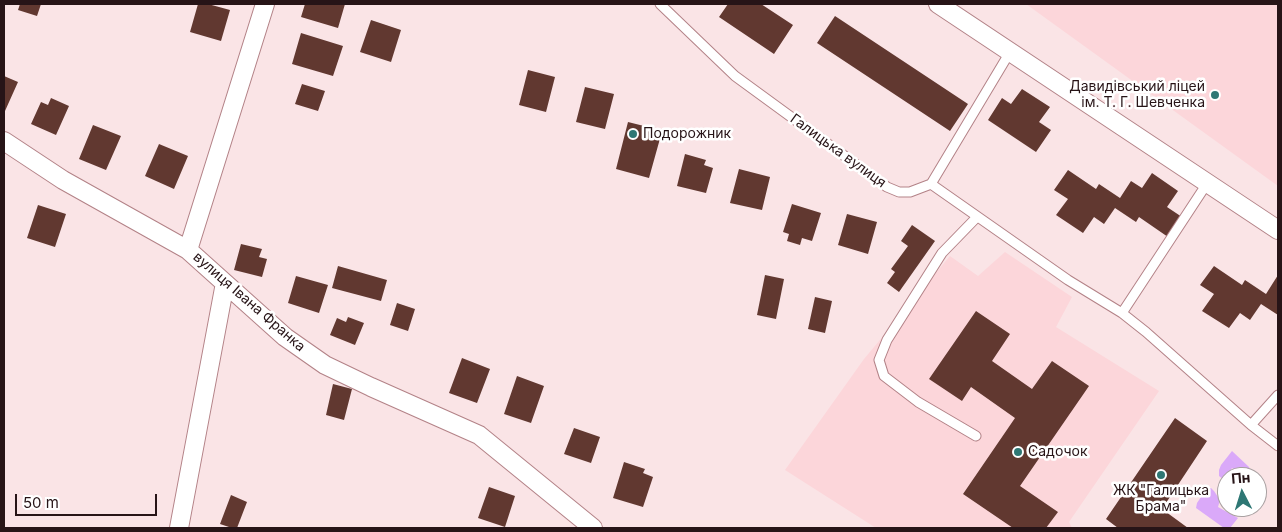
<!DOCTYPE html>
<html>
<head>
<meta charset="utf-8">
<style>
  body { margin:0 }
  #map { position:relative; width:1282px; height:532px; overflow:hidden; background:#fae4e6; font-family:Inter,sans-serif }
  canvas { display:block }
  .frame { position:absolute; inset:0; border:5px solid #271417; pointer-events:none }
  .north { position:absolute; left:1217px; top:467px; width:50px; height:50px; box-sizing:border-box; background:#fff; border:1px solid #a9a1a2; border-radius:50%; rotate:355deg; font-size:14px; font-weight:700; line-height:20px; text-align:center; color:#271417 }
  .north::after { content:''; display:block; margin:auto; width:18px; height:22px; background:#2e7774; clip-path:polygon(50% 0,100% 100%,50% 72%,0 100%) }
  .scale { position:absolute; left:15px; top:494px; width:142px; height:22px; box-sizing:border-box; border:2px solid #271417; border-top:0; padding-left:6px; font-size:15px; line-height:18px; white-space:nowrap; color:#271417; -webkit-text-stroke:4px #fff; paint-order:stroke }
</style>
</head>
<body>
<div id="map">
<canvas width="1282" height="532"></canvas>
<div class="frame"></div>
<div class="north">Пн</div>
<div class="scale">50 m</div>
</div>
<script>
const c = document.querySelector('canvas').getContext('2d');
c.lineJoin = 'round';
function fill(path, color) {
  c.fillStyle = color;
  c.fill(path, 'evenodd');
}
function toPath(rows) {
  const path = new Path2D();
  for (const r of rows) {
    path.moveTo(r[0], r[1]);
    for (let i = 2; i < r.length; i += 2) path.lineTo(r[i], r[i + 1]);
  }
  return path;
}
function stroke(path, color, width, dash) {
  c.strokeStyle = color;
  c.lineWidth = width;
  c.lineCap = dash ? 'butt' : 'round';
  c.setLineDash(dash || []);
  c.stroke(path);
}
function write(font, color, halo, rows, align = 'center') {
  c.font = font + ' Inter,sans-serif';
  c.lineWidth = 5;
  c.setLineDash([]);
  c.textBaseline = 'middle';
  c.strokeStyle = halo;
  c.fillStyle = color;
  for (const [text, x, y, turn = 0] of rows) {
    c.save();
    c.translate(x, y);
    c.rotate((+turn || 0) * Math.PI / 180);
    c.textAlign = isNaN(turn) ? turn : align;
    if (halo) c.strokeText(text, 0, 0);
    c.fillText(text, 0, 0);
    c.restore();
  }
}
fill(toPath([
  [1026,4,1278,4,1278,186],
  [1005,252,1072,297,1056,327,1159,391,1069,522,1072,528,876,528,785,470,864,359,950,256,978,276]
]), '#fcd6da');
fill(toPath([
  [1232,451,1249,467,1254,477,1244,477,1232,468,1224,480,1219,476,1219,470,1221,465],
  [1207,488,1211,488,1214,491,1220,500,1218,507,1238,518,1230,528,1224,528,1196,508,1197,503]
]), '#daa9f9');
fill(toPath([
  [20,4,41,4,37,16,18,10],
  [198,4,208,4,230,10,221,41,190,32],
  [305,4,345,4,338,28,301,17],
  [728,4,761,4,793,25,774,54,719,17],
  [835,16,968,104,950,131,817,43],
  [371,20,401,30,391,62,360,52],
  [301,33,343,46,333,76,292,64],
  [528,70,555,77,546,112,519,105],
  [4,76,18,82,5,111,4,110],
  [302,84,325,91,318,111,295,104],
  [585,87,614,94,605,129,576,122],
  [1022,89,1050,107,1039,122,1051,130,1036,152,988,120,1002,98,1011,104],
  [51,98,69,106,56,135,31,124,41,102,48,105],
  [628,122,648,127,647,131,661,135,649,178,616,169],
  [93,125,121,136,106,170,79,159],
  [159,144,188,156,174,189,145,176],
  [685,154,706,160,704,165,713,168,706,193,677,186],
  [739,169,770,177,762,210,730,203],
  [1068,170,1096,189,1099,184,1120,198,1131,181,1142,188,1152,173,1178,191,1167,207,1182,217,1168,237,1139,217,1136,222,1115,208,1104,224,1094,217,1083,233,1056,215,1068,199,1054,190],
  [792,204,821,213,812,241,802,238,800,245,787,241,789,234,783,232],
  [38,205,66,214,55,247,27,238],
  [847,214,877,222,868,254,838,245],
  [912,225,935,241,899,292,887,283,895,272,891,269,908,246,901,241],
  [241,244,262,249,259,257,267,259,262,277,234,270],
  [338,266,387,280,381,301,332,288],
  [1214,266,1242,285,1245,280,1266,294,1278,275,1278,315,1261,304,1250,320,1240,313,1229,328,1202,311,1214,294,1200,285],
  [765,275,784,279,776,319,757,315],
  [296,276,328,285,319,313,288,303],
  [815,297,832,301,825,333,808,329],
  [397,303,415,309,408,331,390,325],
  [976,311,1010,334,992,361,1032,389,1052,361,1089,386,1020,486,1058,512,1046,528,1013,528,963,494,1015,418,971,387,962,401,929,379],
  [348,317,364,323,355,345,330,335,337,318,346,322],
  [462,358,490,369,477,403,449,393],
  [517,376,544,386,531,423,504,414],
  [333,384,352,389,344,420,326,415],
  [1175,418,1207,441,1162,509,1188,528,1118,528,1106,519],
  [574,428,600,437,591,463,564,454],
  [624,462,645,469,643,473,653,477,643,507,613,498],
  [489,487,515,496,505,527,478,518],
  [231,495,247,502,237,528,232,528,220,524]
]), '#613830');
const lane = toPath([
  [660,4,735,76,887,187,899,192,910,192,931,184,1010,52],
  [931,184,1068,280,1122,313,1208,182],
  [1122,313,1146,332,1251,425,1278,395],
  [1251,425,1278,446],
  [976,436,918,402,884,376,879,360,887,340,942,253,977,217]
]);
const street = toPath([
  [938,4,1278,230],
  [4,141,63,180,188,250,285,337,325,365,371,387,479,435,593,528],
  [188,250,265,4],
  [179,528,225,283]
]);
stroke(lane, '#b38287', 11);
stroke(street, '#b38287', 20);
stroke(lane, '#fff', 9);
stroke(street, '#fff', 18);
for (const [x, y, r, color] of [
  [1215,95,5,"#2e7774"],
  [633,134,5,"#2e7774"],
  [1018,452,5,"#2e7774"],
  [1161,475,5,"#2e7774"]
]) {
  const dot = new Path2D();
  dot.arc(x, y, r, 0, 2 * Math.PI);
  c.fillStyle = color;
  c.fill(dot);
  stroke(dot, '#fff', 2);
}
write('14px', '#271417', '#fff', [
  ["Давидівський ліцей",1205,87,"right"],
  ["ім. Т. Г. Шевченка",1205,103,"right"],
  ["Подорожник",643,134],
  ["Садочок",1028,452],
  ["ЖК \"Галицька",1161,491,"center"],
  ["Брама\"",1161,507,"center"]
], 'left');
write('14px', '#271417', '#fff', [
  ["Галицька вулиця",838,151,36],
  ["вулиця Івана Франка",249,302,41]
]);
</script>
</body>
</html>
